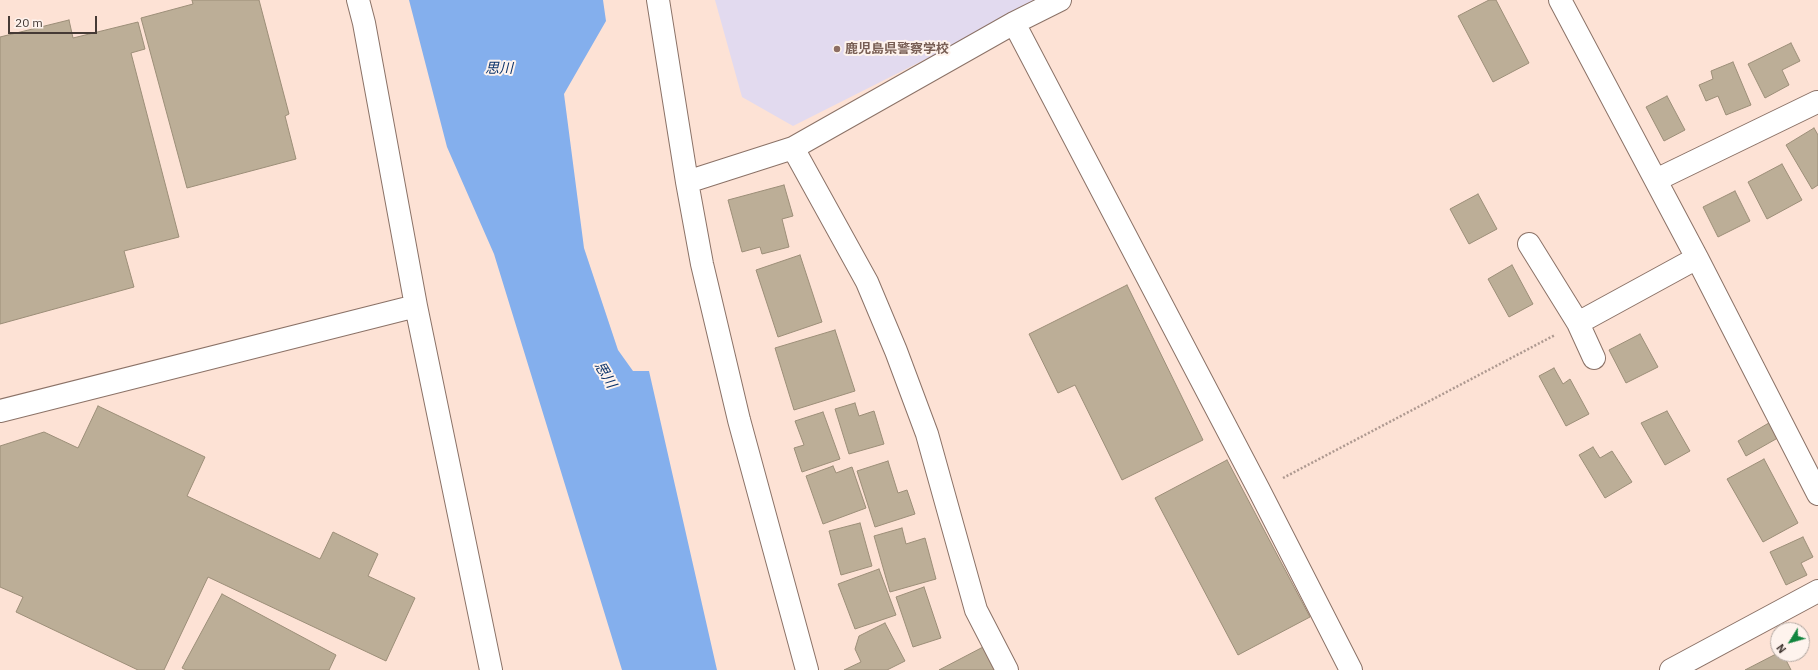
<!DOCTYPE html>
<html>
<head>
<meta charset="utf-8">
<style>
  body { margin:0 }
  #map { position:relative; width:1818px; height:670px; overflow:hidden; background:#fde2d5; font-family:"IBM Plex Sans",sans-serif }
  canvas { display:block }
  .north { position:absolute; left:1770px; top:622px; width:40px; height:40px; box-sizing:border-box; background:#fef3ed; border:1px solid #b4a9a3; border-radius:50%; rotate:233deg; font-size:11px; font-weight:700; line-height:16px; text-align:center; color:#453a35 }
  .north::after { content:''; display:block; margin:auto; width:14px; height:18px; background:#12853e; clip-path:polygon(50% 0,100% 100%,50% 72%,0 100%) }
  .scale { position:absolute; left:8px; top:16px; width:89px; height:18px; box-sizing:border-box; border:2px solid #453a35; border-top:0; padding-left:5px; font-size:12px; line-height:14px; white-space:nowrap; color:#453a35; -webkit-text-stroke:3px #fef3ed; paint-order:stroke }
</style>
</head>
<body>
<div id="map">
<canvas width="1818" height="670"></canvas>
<div class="north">N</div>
<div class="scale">20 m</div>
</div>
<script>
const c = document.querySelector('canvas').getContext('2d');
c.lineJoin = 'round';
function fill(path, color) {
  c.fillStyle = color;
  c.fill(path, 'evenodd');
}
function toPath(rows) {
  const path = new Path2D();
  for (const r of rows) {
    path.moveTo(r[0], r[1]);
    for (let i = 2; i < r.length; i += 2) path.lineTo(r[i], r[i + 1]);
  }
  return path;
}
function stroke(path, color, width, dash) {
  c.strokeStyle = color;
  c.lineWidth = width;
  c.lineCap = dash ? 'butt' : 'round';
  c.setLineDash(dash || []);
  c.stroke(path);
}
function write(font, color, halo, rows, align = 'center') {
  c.font = font + ' "IBM Plex Sans","Noto Sans JP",sans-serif';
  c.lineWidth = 4;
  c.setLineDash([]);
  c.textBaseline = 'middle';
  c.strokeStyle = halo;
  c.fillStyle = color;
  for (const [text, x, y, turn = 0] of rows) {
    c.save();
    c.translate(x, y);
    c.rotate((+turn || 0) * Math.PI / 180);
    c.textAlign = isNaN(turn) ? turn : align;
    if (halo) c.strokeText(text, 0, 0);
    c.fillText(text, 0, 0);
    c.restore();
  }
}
fill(toPath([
  [715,0,1043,0,793,126,742,97]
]), '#e2daef');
fill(toPath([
  [409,0,603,0,606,21,564,94,584,248,618,350,633,371,649,371,717,670,622,670,494,254,447,147]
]), '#84afed');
const building = toPath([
  [192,0,259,0,289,114,285,116,296,159,187,188,141,18,193,4,192,0],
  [1489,0,1496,0,1529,63,1493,82,1458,16,1489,0],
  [69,20,73,38,138,22,145,49,131,53,179,237,124,251,134,287,0,324,0,37,69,20],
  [1791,43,1800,61,1782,70,1789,85,1765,98,1748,64,1791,43],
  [1733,62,1751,105,1726,115,1718,96,1706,101,1699,85,1713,79,1711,71,1733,62],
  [1667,96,1685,130,1664,141,1646,107,1667,96],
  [1814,128,1818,135,1818,185,1812,189,1786,145,1814,128],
  [1782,164,1802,200,1767,219,1748,182,1782,164],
  [784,185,793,216,782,219,789,247,762,254,760,247,742,252,728,200,784,185],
  [1735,191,1750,221,1718,237,1703,207,1735,191],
  [1478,194,1497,229,1469,244,1450,209,1478,194],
  [800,255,822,322,778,337,756,270,800,255],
  [1512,265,1533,304,1509,317,1488,279,1512,265],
  [1127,285,1203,440,1122,480,1075,385,1058,393,1029,334,1127,285],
  [835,330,855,391,794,410,775,348,835,330],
  [1640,334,1658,367,1626,383,1609,350,1640,334],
  [1554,368,1563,384,1570,379,1589,414,1566,426,1539,376,1554,368],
  [855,403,859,416,874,411,884,444,849,454,835,409,855,403],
  [98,406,205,457,187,496,320,559,333,532,378,554,368,576,415,598,386,661,208,577,164,670,138,670,16,612,23,597,0,587,0,446,44,432,78,448,98,406],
  [1667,411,1690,451,1665,465,1641,423,1667,411],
  [823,412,840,459,802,472,794,448,804,445,795,421,823,412],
  [1774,420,1783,435,1746,456,1738,441,1774,420],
  [1593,447,1600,458,1612,451,1632,482,1605,498,1579,455,1593,447],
  [1764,459,1798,523,1763,542,1727,479,1764,459],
  [1227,460,1310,617,1238,655,1155,498,1227,460],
  [888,461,898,493,907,490,915,514,875,527,857,471,888,461],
  [833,466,836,473,852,467,866,508,823,524,806,476,833,466],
  [860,523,872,566,841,575,829,531,860,523],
  [902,528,906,544,925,538,936,579,890,592,874,536,902,528],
  [1803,537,1813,557,1801,563,1807,575,1786,585,1770,552,1803,537],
  [879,569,896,615,855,629,838,584,879,569],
  [924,587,941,638,913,647,896,597,924,587],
  [222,594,336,655,329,670,186,670,182,668,222,594],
  [885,623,905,661,887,670,844,670,861,662,855,649,859,636,885,623],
  [985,646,997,670,939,670,985,646],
  [1778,653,1783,654,1791,670,1745,670,1778,653]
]);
fill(building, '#bcae97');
stroke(building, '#9c8e78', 1);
const minor = toPath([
  [358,0,364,23,416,306,491,670],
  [658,0,687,182,702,264,739,420,807,670],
  [1560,0,1697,258,1818,494],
  [1014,23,1259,490,1351,670],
  [793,148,867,282,896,351,927,434,976,610,1007,670],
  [1656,180,1817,102],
  [687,182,793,148,1014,23,1060,0],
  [1529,244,1578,323,1594,358],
  [1578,323,1697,258],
  [0,411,416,306],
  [1671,670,1818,591]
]);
stroke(minor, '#8b7267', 24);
stroke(toPath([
  [1283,478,1555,335]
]), '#ae9990', 2.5, [2, 2]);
stroke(minor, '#fff', 22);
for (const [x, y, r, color] of [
  [837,49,4,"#8d6e63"]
]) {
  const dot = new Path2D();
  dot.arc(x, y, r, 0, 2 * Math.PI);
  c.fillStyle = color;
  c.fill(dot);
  stroke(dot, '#fef3ed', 1.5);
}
write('bold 13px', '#785e54', '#fef3ed', [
  ["鹿児島県警察学校",845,49]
], 'left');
write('italic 14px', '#0b336b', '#fef3ed', [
  ["思川",499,69],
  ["思川",605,375,59]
]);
</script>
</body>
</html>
